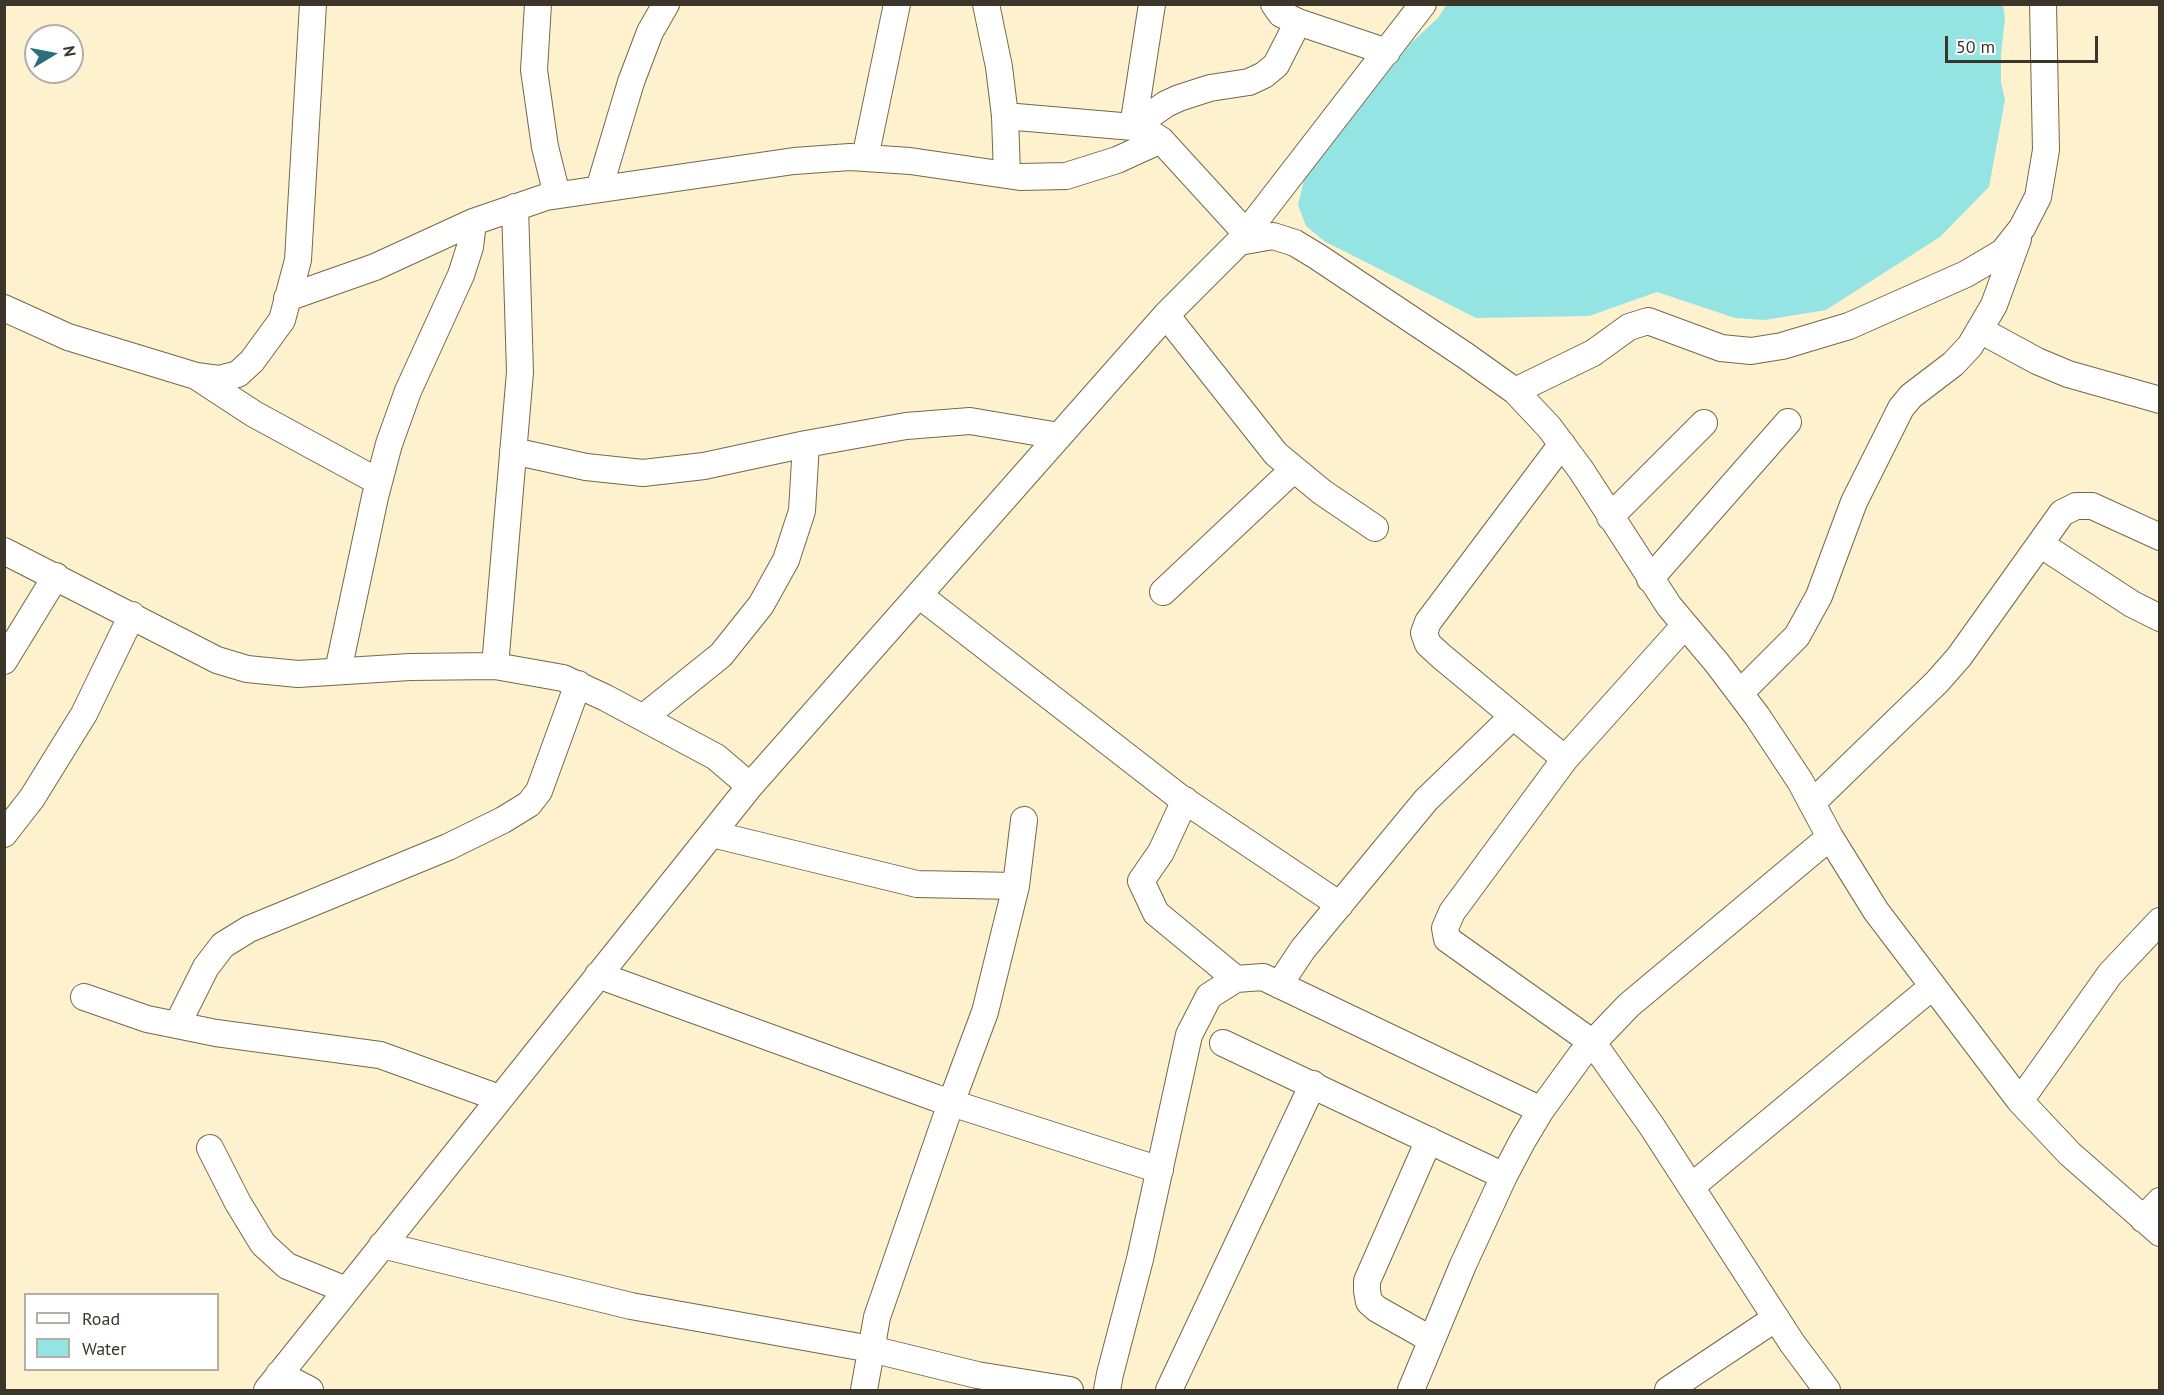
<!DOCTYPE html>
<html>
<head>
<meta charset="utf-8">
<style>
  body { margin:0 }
  #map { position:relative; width:2164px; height:1395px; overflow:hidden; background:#fef1ce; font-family:"PT Sans",sans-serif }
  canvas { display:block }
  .frame { position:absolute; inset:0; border:6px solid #3b3629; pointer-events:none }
  .legend { position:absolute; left:24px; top:1293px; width:195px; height:78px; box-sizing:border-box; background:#fff; border:2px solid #b1afa9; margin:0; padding:8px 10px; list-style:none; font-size:18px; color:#3b3629 }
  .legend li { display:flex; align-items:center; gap:12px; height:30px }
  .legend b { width:30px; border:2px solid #b1afa9 }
  .north { position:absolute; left:24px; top:24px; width:60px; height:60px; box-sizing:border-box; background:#fff; border:2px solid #b1afa9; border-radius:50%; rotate:80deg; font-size:16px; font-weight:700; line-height:24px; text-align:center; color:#3b3629 }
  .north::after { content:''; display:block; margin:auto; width:21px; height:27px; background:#2b6f7f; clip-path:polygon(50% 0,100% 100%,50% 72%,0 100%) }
  .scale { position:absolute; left:1945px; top:36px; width:153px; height:27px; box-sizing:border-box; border:3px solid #3b3629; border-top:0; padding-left:8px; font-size:18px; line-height:21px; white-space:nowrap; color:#3b3629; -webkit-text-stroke:4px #fff; paint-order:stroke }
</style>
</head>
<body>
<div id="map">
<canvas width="2164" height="1395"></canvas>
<div class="frame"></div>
<ul class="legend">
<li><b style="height:8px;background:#fff"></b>Road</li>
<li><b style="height:16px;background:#95e4e4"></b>Water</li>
</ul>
<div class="north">N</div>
<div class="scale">50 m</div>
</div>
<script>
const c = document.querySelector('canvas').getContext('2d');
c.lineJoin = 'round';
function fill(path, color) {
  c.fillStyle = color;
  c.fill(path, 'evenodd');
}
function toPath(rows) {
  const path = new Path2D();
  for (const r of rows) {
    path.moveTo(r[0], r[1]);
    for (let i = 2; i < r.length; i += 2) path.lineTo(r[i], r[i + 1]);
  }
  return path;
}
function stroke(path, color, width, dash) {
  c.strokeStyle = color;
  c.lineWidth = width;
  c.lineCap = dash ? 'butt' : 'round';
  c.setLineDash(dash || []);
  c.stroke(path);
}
fill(toPath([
  [1446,5,2003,5,2005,18,2001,54,2001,82,2005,100,1989,187,1940,237,1826,310,1765,320,1735,318,1657,292,1589,316,1476,318,1324,241,1306,226,1298,205,1304,180,1410,44,1438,18]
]), '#95e4e4');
const minor = toPath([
  [538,4,534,70,545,147,557,195],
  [986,4,999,67,1005,116,1007,175],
  [1274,4,1281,14,1298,22,1387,52],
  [1005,116,1133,127,1150,133,1161,140,1246,233],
  [1133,127,1166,104,1179,98,1210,88,1249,82,1264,75,1276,65,1298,22],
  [1133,127,1152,4],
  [865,158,897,4],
  [599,189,631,82,650,32,666,4],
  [1239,242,1423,4],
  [287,298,375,267,473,222,546,197,794,161,850,157,910,161,1020,177,1066,176,1117,160,1161,140],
  [4,308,68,337,196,376,219,379,238,374,252,361,282,320,298,260,313,4],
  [1166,315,1276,454,1322,492,1375,528],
  [1980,330,2037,361,2068,374,2160,400],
  [199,378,254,414,379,482],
  [1515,391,1593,353,1629,327,1648,321,1721,348,1751,351,1782,346,1849,326,1966,274,2003,252,2022,228,2038,197,2046,150,2043,4],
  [1562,444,1428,622,1424,633,1428,644,1441,656,1565,759],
  [513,451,586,467,643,473,704,466,806,444,906,426,970,421,1059,436],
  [1610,517,1704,423],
  [2040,544,2132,604,2160,618],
  [4,551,217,660,247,669,298,674,410,667,495,666,563,678,606,698,716,757,750,786],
  [1650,579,1788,422],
  [1163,592,1294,469],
  [919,595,1178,796,1340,905],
  [1685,625,1565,759,1452,912,1445,928,1447,939,1593,1043,1651,1125,1792,1343,1827,1390],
  [4,661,56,576],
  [495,666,520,372,515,207],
  [338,671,375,497,389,444,408,391,461,275,470,247,473,222],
  [1740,693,1797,636,1819,596,1854,502,1901,408,1911,396,1953,364,1970,346,1994,305,2018,239],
  [644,717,721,655,761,605,786,560,802,511,806,444],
  [1185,800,1161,852,1141,881,1156,913,1236,979],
  [1812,803,1937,682,1959,657,2062,513,2076,506,2092,506,2160,537],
  [4,834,32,798,84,714,132,615],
  [712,834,917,884,1016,886],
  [598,975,936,1098,1160,1170],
  [1279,985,1303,949,1426,800,1513,716],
  [84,997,147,1019,216,1033,380,1055,499,1098],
  [177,1025,206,967,223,945,249,929,448,847,503,820,529,804,539,791,578,684],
  [1223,1043,1504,1176],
  [2020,1101,2110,974,2160,921],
  [1429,1140,1367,1281,1367,1291,1369,1302,1377,1309,1432,1340],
  [210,1148,238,1203,263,1244,287,1266,346,1290],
  [1691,1187,1933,986],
  [2143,1219,2160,1201],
  [382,1245,631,1306,871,1349,977,1375,1070,1390],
  [279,1374,310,1390],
  [267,1390,750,786,1166,315,1239,242,1273,236,1295,243,1318,257,1466,356,1515,391,1549,427,1581,470,1669,606,1717,663,1757,716,1800,781,1830,837,1876,911,2020,1101,2070,1154,2160,1233],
  [864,1390,877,1317,951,1103,985,1012,1016,886,1024,820],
  [1107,1390,1110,1374,1140,1259,1189,1035,1209,996,1236,979,1263,977,1541,1110],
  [1169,1390,1313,1084],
  [1411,1390,1463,1265,1504,1176,1523,1140,1541,1110,1581,1055,1629,1005,1830,837],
  [1668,1390,1776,1318]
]);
stroke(minor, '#74684a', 28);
stroke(minor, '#fff', 26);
</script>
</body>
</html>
